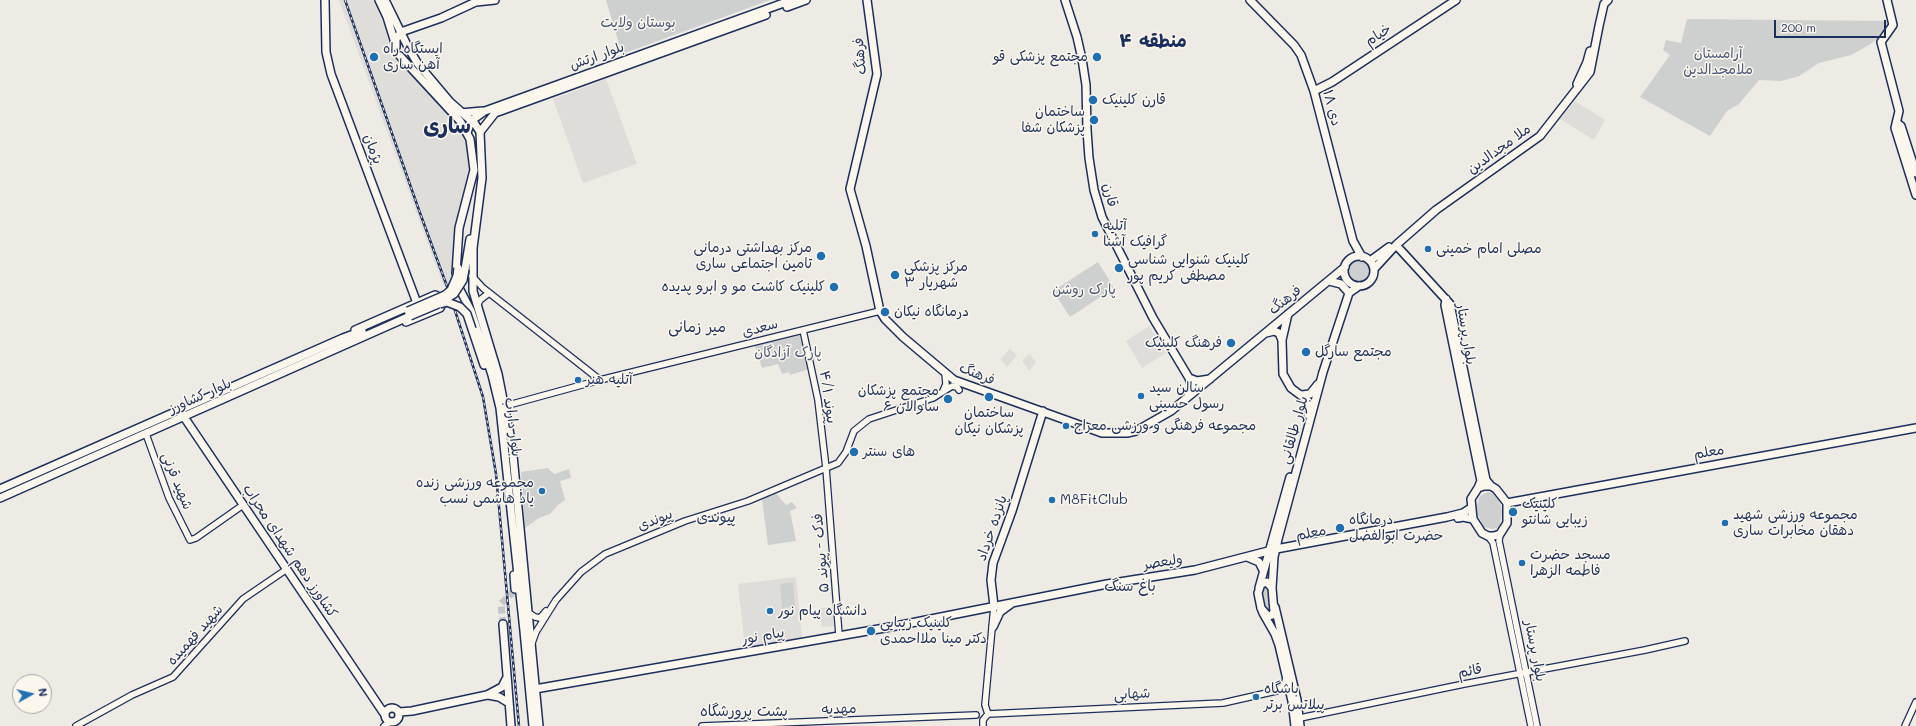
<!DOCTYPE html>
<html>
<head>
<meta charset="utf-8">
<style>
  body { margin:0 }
  #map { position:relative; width:1916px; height:726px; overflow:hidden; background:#eeebe4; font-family:Mali,sans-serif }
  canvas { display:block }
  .north { position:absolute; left:12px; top:674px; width:40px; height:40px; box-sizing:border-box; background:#fbf7ec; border:1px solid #a1a7b3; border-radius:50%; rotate:82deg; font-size:11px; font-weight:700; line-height:16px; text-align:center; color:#1b2f5e }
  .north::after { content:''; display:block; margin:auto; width:14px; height:18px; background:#1f6fb2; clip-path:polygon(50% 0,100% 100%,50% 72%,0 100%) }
  .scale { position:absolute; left:1774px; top:20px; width:112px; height:18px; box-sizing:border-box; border:2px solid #1b2f5e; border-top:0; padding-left:5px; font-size:12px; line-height:14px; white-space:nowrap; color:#1b2f5e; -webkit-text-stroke:3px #fbf7ec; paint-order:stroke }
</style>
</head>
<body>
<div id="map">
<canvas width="1916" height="726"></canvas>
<div class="north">N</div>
<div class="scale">200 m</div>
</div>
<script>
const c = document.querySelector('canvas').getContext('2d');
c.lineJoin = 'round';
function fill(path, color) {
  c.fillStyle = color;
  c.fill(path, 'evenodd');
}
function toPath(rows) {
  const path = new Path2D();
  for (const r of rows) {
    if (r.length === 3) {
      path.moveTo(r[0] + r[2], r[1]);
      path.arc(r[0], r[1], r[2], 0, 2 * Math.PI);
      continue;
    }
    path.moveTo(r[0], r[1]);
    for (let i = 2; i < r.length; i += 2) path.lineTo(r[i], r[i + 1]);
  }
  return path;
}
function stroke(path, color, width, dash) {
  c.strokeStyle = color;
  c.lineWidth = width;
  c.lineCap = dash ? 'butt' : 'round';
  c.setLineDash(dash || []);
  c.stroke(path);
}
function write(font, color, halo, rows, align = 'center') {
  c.font = font + ' Mali,"Playpen Sans Arabic",sans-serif';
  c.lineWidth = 3;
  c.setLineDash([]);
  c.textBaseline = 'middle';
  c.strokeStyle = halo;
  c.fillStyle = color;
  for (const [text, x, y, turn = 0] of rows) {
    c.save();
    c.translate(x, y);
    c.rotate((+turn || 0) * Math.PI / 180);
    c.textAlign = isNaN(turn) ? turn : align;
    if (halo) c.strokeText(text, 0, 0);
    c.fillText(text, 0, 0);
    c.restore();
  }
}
fill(toPath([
  [339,0,373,0,385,28,389,47,398,63,413,73,465,134,471,167,459,217,454,278,449,286,443,285],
  [606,79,637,164,583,183,553,99],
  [1575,101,1605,120,1594,140,1560,119],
  [1149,326,1166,353,1142,368,1126,341],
  [1010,349,1017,355,1007,367,1000,359],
  [1029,354,1036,362,1029,371,1022,361],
  [796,577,802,638,745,648,738,584],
  [832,607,834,626,822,627,820,608]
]), '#deddda');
fill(toPath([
  [606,0,770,0,622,54],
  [1687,19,1890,21,1888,30,1869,45,1851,55,1819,63,1799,76,1781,81,1759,80,1739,104,1727,111,1710,136,1640,97,1670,55,1663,50,1666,40,1681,43],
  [1359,272,11],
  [1098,262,1114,288,1070,317,1053,291],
  [799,334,809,369,790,375,789,372,782,374,778,364,762,368,755,346],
  [548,468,554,474,569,469,571,478,560,481,565,500,558,505,550,514,539,518,525,528,521,472],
  [775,492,786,505,792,502,797,508,790,511,796,541,768,545,762,499],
  [1488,492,1493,493,1499,500,1502,511,1500,524,1498,528,1493,529,1484,527,1477,513,1477,505,1480,496],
  [793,582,795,606,782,608,780,584],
  [1263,584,1269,585,1272,613,1265,611,1260,594]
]), '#cecfcf');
stroke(toPath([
  [503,624,501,604,511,594,515,589]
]), '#c4c5c9', 7, [7, 3.5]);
const minor = toPath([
  [472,276,483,288,600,380],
  [477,306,480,300,489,293],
  [803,330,818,400,826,468,839,635],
  [943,391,946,384,945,373],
  [505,406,600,380,880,311],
  [146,434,169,498,190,540,196,538,243,505],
  [1500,534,1499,541,1537,726],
  [1488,536,1493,543,1531,726],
  [529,613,535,617,540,618,546,611],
  [532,643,536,632,556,600,581,572,605,554,685,521,748,501,838,463,846,452,854,431,869,419,933,398,952,386,957,387,959,390],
  [988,714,1223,703,1276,691,1284,686,1286,678],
  [988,714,985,705,994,606],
  [1300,718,1464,684,1645,650,1685,641],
  [76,726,132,695,173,677,243,599,287,569],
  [384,726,390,722],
  [702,726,976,715],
  [983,726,983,720,988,714],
  [1905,726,1916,702]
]);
const major = toPath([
  [325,0,326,52,331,74,420,311],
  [379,0,387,17,395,43],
  [385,0,407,45],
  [867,0,877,74,850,189,866,246,880,311,885,319,903,337,954,380,1102,433,1127,433,1136,431,1171,411,1345,267],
  [1065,0,1077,37,1082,59,1086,85,1087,130,1089,158,1094,190,1102,217,1153,318,1189,378,1192,386,1188,396],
  [1250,0,1294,45,1301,55,1314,91,1353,241,1362,257],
  [1887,0,1893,25,1881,42,1899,111,1895,128,1916,195],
  [476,2,495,0],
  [787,7,806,0],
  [396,47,396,39,401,32,441,18,480,0],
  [409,49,418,64,450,102,475,124,480,132,482,178,473,248,473,291,498,374,512,445,539,726],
  [400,56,460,121,470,139,474,170,459,228,456,273],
  [1577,84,1587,62,1590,51],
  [1314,91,1332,82,1456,0],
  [460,113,483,111],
  [1897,123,1901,126,1916,173],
  [480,132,495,113,766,15],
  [467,133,471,121,485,111,792,0],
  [1396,245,1450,304,1486,480,1491,486],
  [1359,271,15],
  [1370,261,1389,247],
  [465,269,470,239],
  [1374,269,1396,245,1436,210,1540,136,1590,72,1599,26,1604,4,1608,0],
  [1329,281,1341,284,1349,293],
  [457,284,471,311,476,326,492,375,500,408,524,631,533,726],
  [1446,299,1445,305,1481,481,1478,488],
  [472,329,484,365],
  [355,330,435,295,441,298,443,301,440,308,406,322],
  [1266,333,1274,331,1279,333,1282,340,1283,374,1291,388,1307,400,1310,408,1308,415],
  [1282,340,1288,314],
  [1189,378,1197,381,1210,379],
  [1302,395,1310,394,1318,384],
  [182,414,385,715],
  [1484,486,1491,486,1496,489,1507,503,1507,523,1500,534,1494,536,1488,536,1482,533,1473,519,1471,499,1478,488,1484,486],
  [0,489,343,338,362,331],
  [0,498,410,316],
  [1507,503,1916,428],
  [1458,518,1463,517,1473,519],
  [1247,557,1259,562,1263,570],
  [514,575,515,589],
  [1259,588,1290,477],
  [1272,588,1274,557,1278,539,1323,372,1349,293,1359,286],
  [994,606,991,580,993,563,1012,511,1043,411],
  [1275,607,1297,700,1300,726],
  [1261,608,1268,616,1272,615,1274,612,1272,588,1267,582,1261,584,1258,593,1261,608,1263,613,1275,634,1279,645,1292,701,1295,726],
  [503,624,511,726],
  [993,627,1000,612,1011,604],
  [535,689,896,626,1107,584,1195,570,1276,549,1447,517,1463,513,1471,508],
  [488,695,499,697,509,703],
  [392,715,7],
  [399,712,412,711,487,695,502,687,506,679]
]);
stroke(minor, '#1b2f5e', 8);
stroke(major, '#1b2f5e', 10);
stroke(minor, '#fbf7ec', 5.5);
stroke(major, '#fbf7ec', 7);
const rail = toPath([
  [345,0,420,213,448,289,483,397,496,474,519,726]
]);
stroke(rail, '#1b2f5e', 2.5);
stroke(rail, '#fbf7ec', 1, [3]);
const majorBridge = toPath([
  [440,304,447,302,460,307,467,314,472,329],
  [408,311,445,295,451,290,457,276,458,268],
  [410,316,436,305,454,294,463,280,465,269]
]);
stroke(majorBridge, '#1b2f5e', 10, []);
stroke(majorBridge, '#fbf7ec', 7);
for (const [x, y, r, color] of [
  [374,57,5,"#1f6fb2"],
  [1097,57,5,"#1f6fb2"],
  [1093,100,5,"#1f6fb2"],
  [1094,120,5,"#1f6fb2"],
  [1095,234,4,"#1f6fb2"],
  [1428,249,4,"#1f6fb2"],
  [821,256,5,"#1f6fb2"],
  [1119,268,5,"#1f6fb2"],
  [895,275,5,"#1f6fb2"],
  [834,287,5,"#1f6fb2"],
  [885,312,5,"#1f6fb2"],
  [1231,343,5,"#1f6fb2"],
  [1306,352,5,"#1f6fb2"],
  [578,380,4,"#1f6fb2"],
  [1141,396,4,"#1f6fb2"],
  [989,397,5,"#1f6fb2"],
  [948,399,5,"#1f6fb2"],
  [1066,426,4,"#1f6fb2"],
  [854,452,5,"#1f6fb2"],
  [542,491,4,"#1f6fb2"],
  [1052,500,4,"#1f6fb2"],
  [1513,512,5,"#1f6fb2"],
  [1725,523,4,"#1f6fb2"],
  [1340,528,5,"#1f6fb2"],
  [1522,563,4,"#1f6fb2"],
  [770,611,4,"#1f6fb2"],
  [871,631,5,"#1f6fb2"],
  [1256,697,4,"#1f6fb2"]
]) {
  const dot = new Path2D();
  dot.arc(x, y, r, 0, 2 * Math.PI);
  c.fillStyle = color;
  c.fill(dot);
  stroke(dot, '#fbf7ec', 1.5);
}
write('14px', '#48577a', '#fbf7ec', [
  ["بوستان ولایت",638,23],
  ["آرامستان",1718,54],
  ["ملامجدالدین",1718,70],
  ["پارک روشن",1084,290],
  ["پارک آزادگان",788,353]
]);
write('14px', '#1b2f5e', '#fbf7ec', [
  ["خیام",1378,35,-33],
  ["بلوار ارتش",597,56,-20],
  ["فرهنگ",860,56,-95],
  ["۱۸ دی",1332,108,75],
  ["پژمان",373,149,69],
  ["ملا مجدالدین",1499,149,-36],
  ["قارن",1110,195,76],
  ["فرهنگ",1285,300,-39],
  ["سعدی",760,328,-15],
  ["بلوار پرستار",1466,334,81],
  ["فرهنگ",977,374,22],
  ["بلوار کشاورز",200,396,-24],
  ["پیوند ۴/۱",828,397,82],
  ["بلوار داراب",513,427,83],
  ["بلوار طالقانی",1294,430,-74],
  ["معلم",1709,452,-9],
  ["شهید قرنی",177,481,68],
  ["پیوندی",655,520,-22],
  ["پانزده خرداد",992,528,-71],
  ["معلم",1311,533,-11],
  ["کشاورز دهم شهدای محراب",290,551,56],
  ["فدک - پیوند ۵",821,553,-95],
  ["ولیعصر",1163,562,-9],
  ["شهید فهمیده",195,635,-48],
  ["پیام نور",763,636,-10],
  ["بلوار پرستار",1535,651,79],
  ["قائم",1470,671,-11],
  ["شهابی",1132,694,-3],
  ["مهدیه",839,709,-2]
]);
write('14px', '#1b2f5e', '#fbf7ec', [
  ["ایستگاه راه",383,49],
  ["آهن ساری",383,65],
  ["مجتمع پزشکی قو",1088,57,"right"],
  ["قارن کلینیک",1102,100],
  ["ساختمان",1085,112,"right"],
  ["پزشکان شفا",1085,128,"right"],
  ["آتلیه",1103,226],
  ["گرافیک آشنا",1103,242],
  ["مرکز بهداشتی درمانی",812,248,"right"],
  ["تامین اجتماعی ساری",812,264,"right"],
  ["مصلی امام خمینی",1436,249],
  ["کلینیک شنوایی شناسی",1128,260],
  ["مصطفی کریم پور",1128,276],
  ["مرکز پزشکی",904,267],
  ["شهریار ۳",904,283],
  ["کلینیک کاشت مو و ابرو پدیده",825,287,"right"],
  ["درمانگاه نیکان",894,312],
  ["فرهنگ کلینیک",1222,343,"right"],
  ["مجتمع سارگل",1315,352],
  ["آتلیه هنر",586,380],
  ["سالن سید",1149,388],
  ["رسول حسینی",1149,404],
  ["مجتمع پزشکان",939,391,"right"],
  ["ساوالان ۶",939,407,"right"],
  ["ساختمان",989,413,"center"],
  ["پزشکان نیکان",989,429,"center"],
  ["مجموعه فرهنگی و ورزشی معراج",1074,426],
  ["های سنتر",863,452],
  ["مجموعه ورزشی زنده",534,483,"right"],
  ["یاد هاشمی نسب",534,499,"right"],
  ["M8FitClub",1060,500],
  ["کلینیک",1522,504],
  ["زیبایی شانتو",1522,520],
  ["مجموعه ورزشی شهید",1733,515],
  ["دهقان مخابرات ساری",1733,531],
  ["درمانگاه",1349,520],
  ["حضرت ابوالفضل",1349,536],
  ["مسجد حضرت",1530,555],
  ["فاطمه الزهرا",1530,571],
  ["دانشگاه پیام نور",778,611],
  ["کلینیک زیبایی",880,623],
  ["دکتر مینا ملااحمدی",880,639],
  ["باشگاه",1264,689],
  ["پیلاتس برتر",1264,705]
], 'left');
write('15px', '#1b2f5e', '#fbf7ec', [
  ["میر زمانی",697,327],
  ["پیوندی",716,517],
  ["باغ سنگ",1130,586],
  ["پشت پرورشگاه",744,711]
]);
write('bold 18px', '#1b2f5e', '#fbf7ec', [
  ["منطقه ۴",1153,41]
]);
write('bold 22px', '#1b2f5e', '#fbf7ec', [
  ["ساری",447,126]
]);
</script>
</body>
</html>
